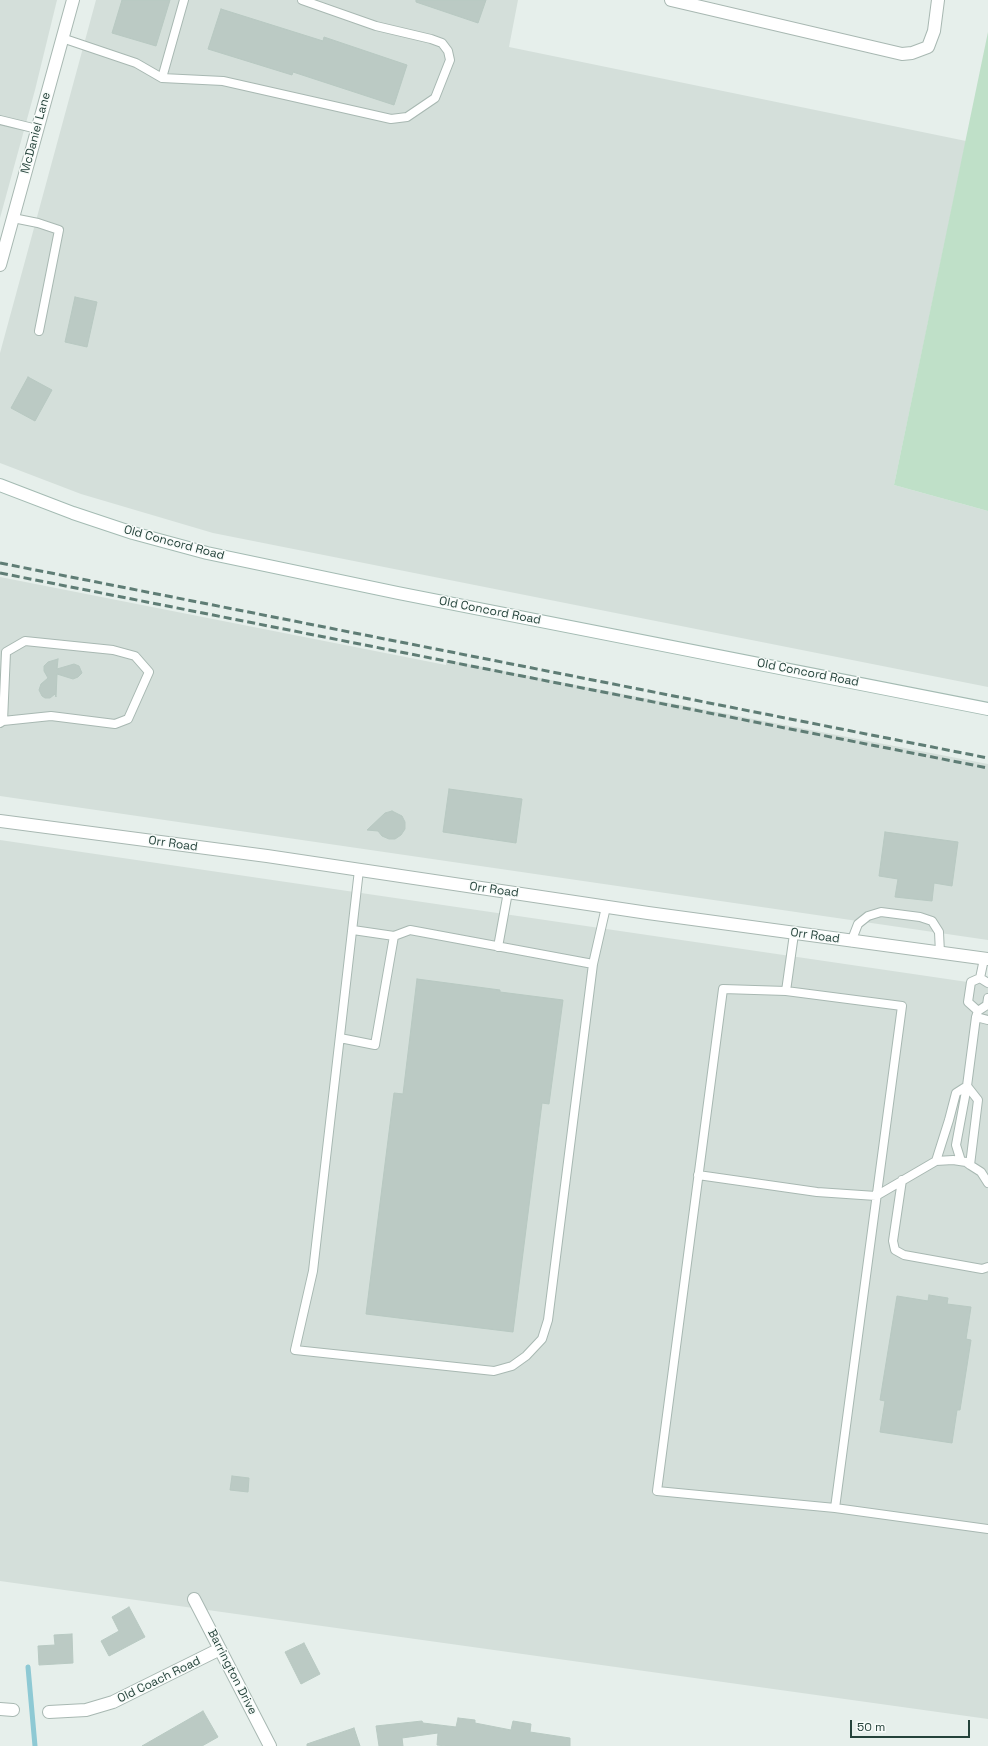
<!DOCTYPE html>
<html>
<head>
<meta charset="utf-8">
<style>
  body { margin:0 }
  #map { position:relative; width:988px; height:1746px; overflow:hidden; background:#e6efeb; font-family:"Space Grotesk",sans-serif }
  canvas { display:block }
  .scale { position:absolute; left:850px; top:1720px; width:120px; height:18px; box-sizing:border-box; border:2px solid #24423a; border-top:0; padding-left:5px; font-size:12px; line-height:14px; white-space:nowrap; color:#24423a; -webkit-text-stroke:3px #f7fbf9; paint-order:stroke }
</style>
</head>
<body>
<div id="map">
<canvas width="988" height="1746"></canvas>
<div class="scale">50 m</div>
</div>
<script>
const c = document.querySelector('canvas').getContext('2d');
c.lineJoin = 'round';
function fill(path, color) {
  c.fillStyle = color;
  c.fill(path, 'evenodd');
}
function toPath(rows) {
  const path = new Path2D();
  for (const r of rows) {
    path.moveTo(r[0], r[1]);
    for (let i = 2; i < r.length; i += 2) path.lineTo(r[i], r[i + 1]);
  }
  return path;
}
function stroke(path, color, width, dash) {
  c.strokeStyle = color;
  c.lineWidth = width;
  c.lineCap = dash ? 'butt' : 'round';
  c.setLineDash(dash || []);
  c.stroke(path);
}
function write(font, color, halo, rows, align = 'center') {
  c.font = font + ' "Space Grotesk",sans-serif';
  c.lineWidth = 3;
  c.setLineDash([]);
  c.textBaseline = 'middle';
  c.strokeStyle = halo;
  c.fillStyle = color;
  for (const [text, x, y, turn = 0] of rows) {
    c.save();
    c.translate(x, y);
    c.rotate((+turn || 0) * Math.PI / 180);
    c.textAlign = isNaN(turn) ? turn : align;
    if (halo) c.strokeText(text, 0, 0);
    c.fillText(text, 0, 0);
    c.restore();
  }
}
fill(toPath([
  [0,0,57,0,35,90,0,218],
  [96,0,518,0,509,47,966,141,894,485,988,511,988,687,213,533,81,494,0,463,0,353],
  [0,577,446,665,446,660,988,764,988,940,0,796],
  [0,840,988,985,988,1719,0,1581]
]), '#d4dfda');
fill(toPath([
  [988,32,988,511,894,485]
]), '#bfe0c8');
stroke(toPath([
  [28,1667,35,1746]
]), '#8ec9d4', 5);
const building = toPath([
  [122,0,170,0,156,46,112,33,122,0],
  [416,0,486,0,478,23,416,2,416,0],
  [221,9,323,41,324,37,407,65,394,105,293,72,292,75,208,49,221,9],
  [75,297,97,302,87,347,65,342,75,297],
  [28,377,52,390,35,421,11,408,28,377],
  [58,659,57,669,74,664,79,666,82,673,78,677,73,679,57,674,56,697,55,694,50,698,45,698,42,696,39,690,41,684,48,678,44,671,44,666,48,662,58,659],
  [449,789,522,799,516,843,443,832,449,789],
  [392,811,402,816,405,822,405,829,401,835,395,839,389,839,382,836,378,831,367,830,385,813,392,811],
  [885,832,958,842,952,886,934,883,932,901,895,897,898,879,879,876,885,832],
  [417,979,500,990,500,992,563,1000,549,1104,542,1103,513,1332,366,1314,394,1093,403,1094,417,979],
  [929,1295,948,1298,947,1304,971,1307,966,1339,971,1340,960,1410,957,1410,952,1443,880,1432,885,1401,880,1400,897,1296,928,1301,929,1295],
  [232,1476,249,1478,248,1492,230,1490,232,1476],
  [129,1607,145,1637,109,1656,101,1641,119,1631,112,1617,129,1607],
  [72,1634,73,1663,39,1665,38,1646,55,1645,54,1635,72,1634],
  [304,1643,320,1674,301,1684,285,1652,304,1643],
  [203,1711,218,1737,202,1746,142,1746,203,1711],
  [458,1718,475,1720,475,1723,511,1730,513,1721,531,1724,530,1732,570,1738,570,1746,445,1746,437,1745,438,1733,402,1738,403,1746,379,1746,376,1726,422,1721,423,1723,456,1727,458,1718],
  [354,1728,360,1746,307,1746,307,1744,354,1728]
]);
fill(building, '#bbcac4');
stroke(building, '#b8c9c2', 1);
const lane = toPath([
  [62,38,136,63,162,78,223,81,391,119,407,117,435,98,450,60,448,51,442,43,431,39,376,26,302,0],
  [162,78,184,0],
  [0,120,37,129],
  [13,218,38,223,59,230,39,331],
  [0,723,3,721,51,716,115,724,128,719,149,672,135,656,113,650,25,641,6,652,3,721],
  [353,930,394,936],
  [851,942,858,924,868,916,881,912,920,917,932,921,939,932,940,953],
  [498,947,508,892],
  [593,964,606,907],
  [980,978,984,959],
  [980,978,988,983],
  [786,991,723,989,657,1491,835,1508,902,1006,786,991,794,934],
  [978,1011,968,1002,971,982,980,978],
  [976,1017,988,1020],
  [340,1038,375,1045,394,936,410,930,593,964,548,1320,542,1339,526,1356,512,1366,494,1371,295,1350,313,1271,359,870],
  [967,1086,978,1100,970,1165],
  [936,1161,949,1120,956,1093,967,1086],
  [961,1161,956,1145,967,1086,976,1017,978,1011,987,1005,988,998],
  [698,1175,817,1192,876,1196,936,1161,953,1160,966,1162,970,1165,981,1172,988,1183],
  [902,1180,893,1241,895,1250,904,1255,982,1269,988,1267],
  [835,1508,988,1529]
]);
const street = toPath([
  [671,0,902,54,912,53,928,47,934,31,938,0],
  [0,265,73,0],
  [0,821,267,856,648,913,988,959],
  [194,1599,270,1746],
  [0,1709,13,1710],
  [49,1712,86,1710,113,1702,220,1649]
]);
const secondary = toPath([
  [0,485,73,513,133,533,207,553,398,593,988,709]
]);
stroke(lane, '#a8b8b2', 10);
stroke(street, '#a8b8b2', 14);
stroke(secondary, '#a4bbb3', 14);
stroke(lane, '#fff', 8);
stroke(street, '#fff', 12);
stroke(secondary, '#fff', 12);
stroke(toPath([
  [0,563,988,758],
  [0,573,988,768]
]), '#5f7d75', 3, [8, 4]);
write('12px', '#24423a', '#f7fbf9', [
  ["McDaniel Lane",36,133,-75],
  ["Old Concord Road",174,543,15],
  ["Old Concord Road",490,611,11],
  ["Old Concord Road",808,673,11],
  ["Orr Road",173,844,8],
  ["Orr Road",494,890,8],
  ["Orr Road",815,936,8],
  ["Barrington Drive",232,1672,63],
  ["Old Coach Road",159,1680,-26]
]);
</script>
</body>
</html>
